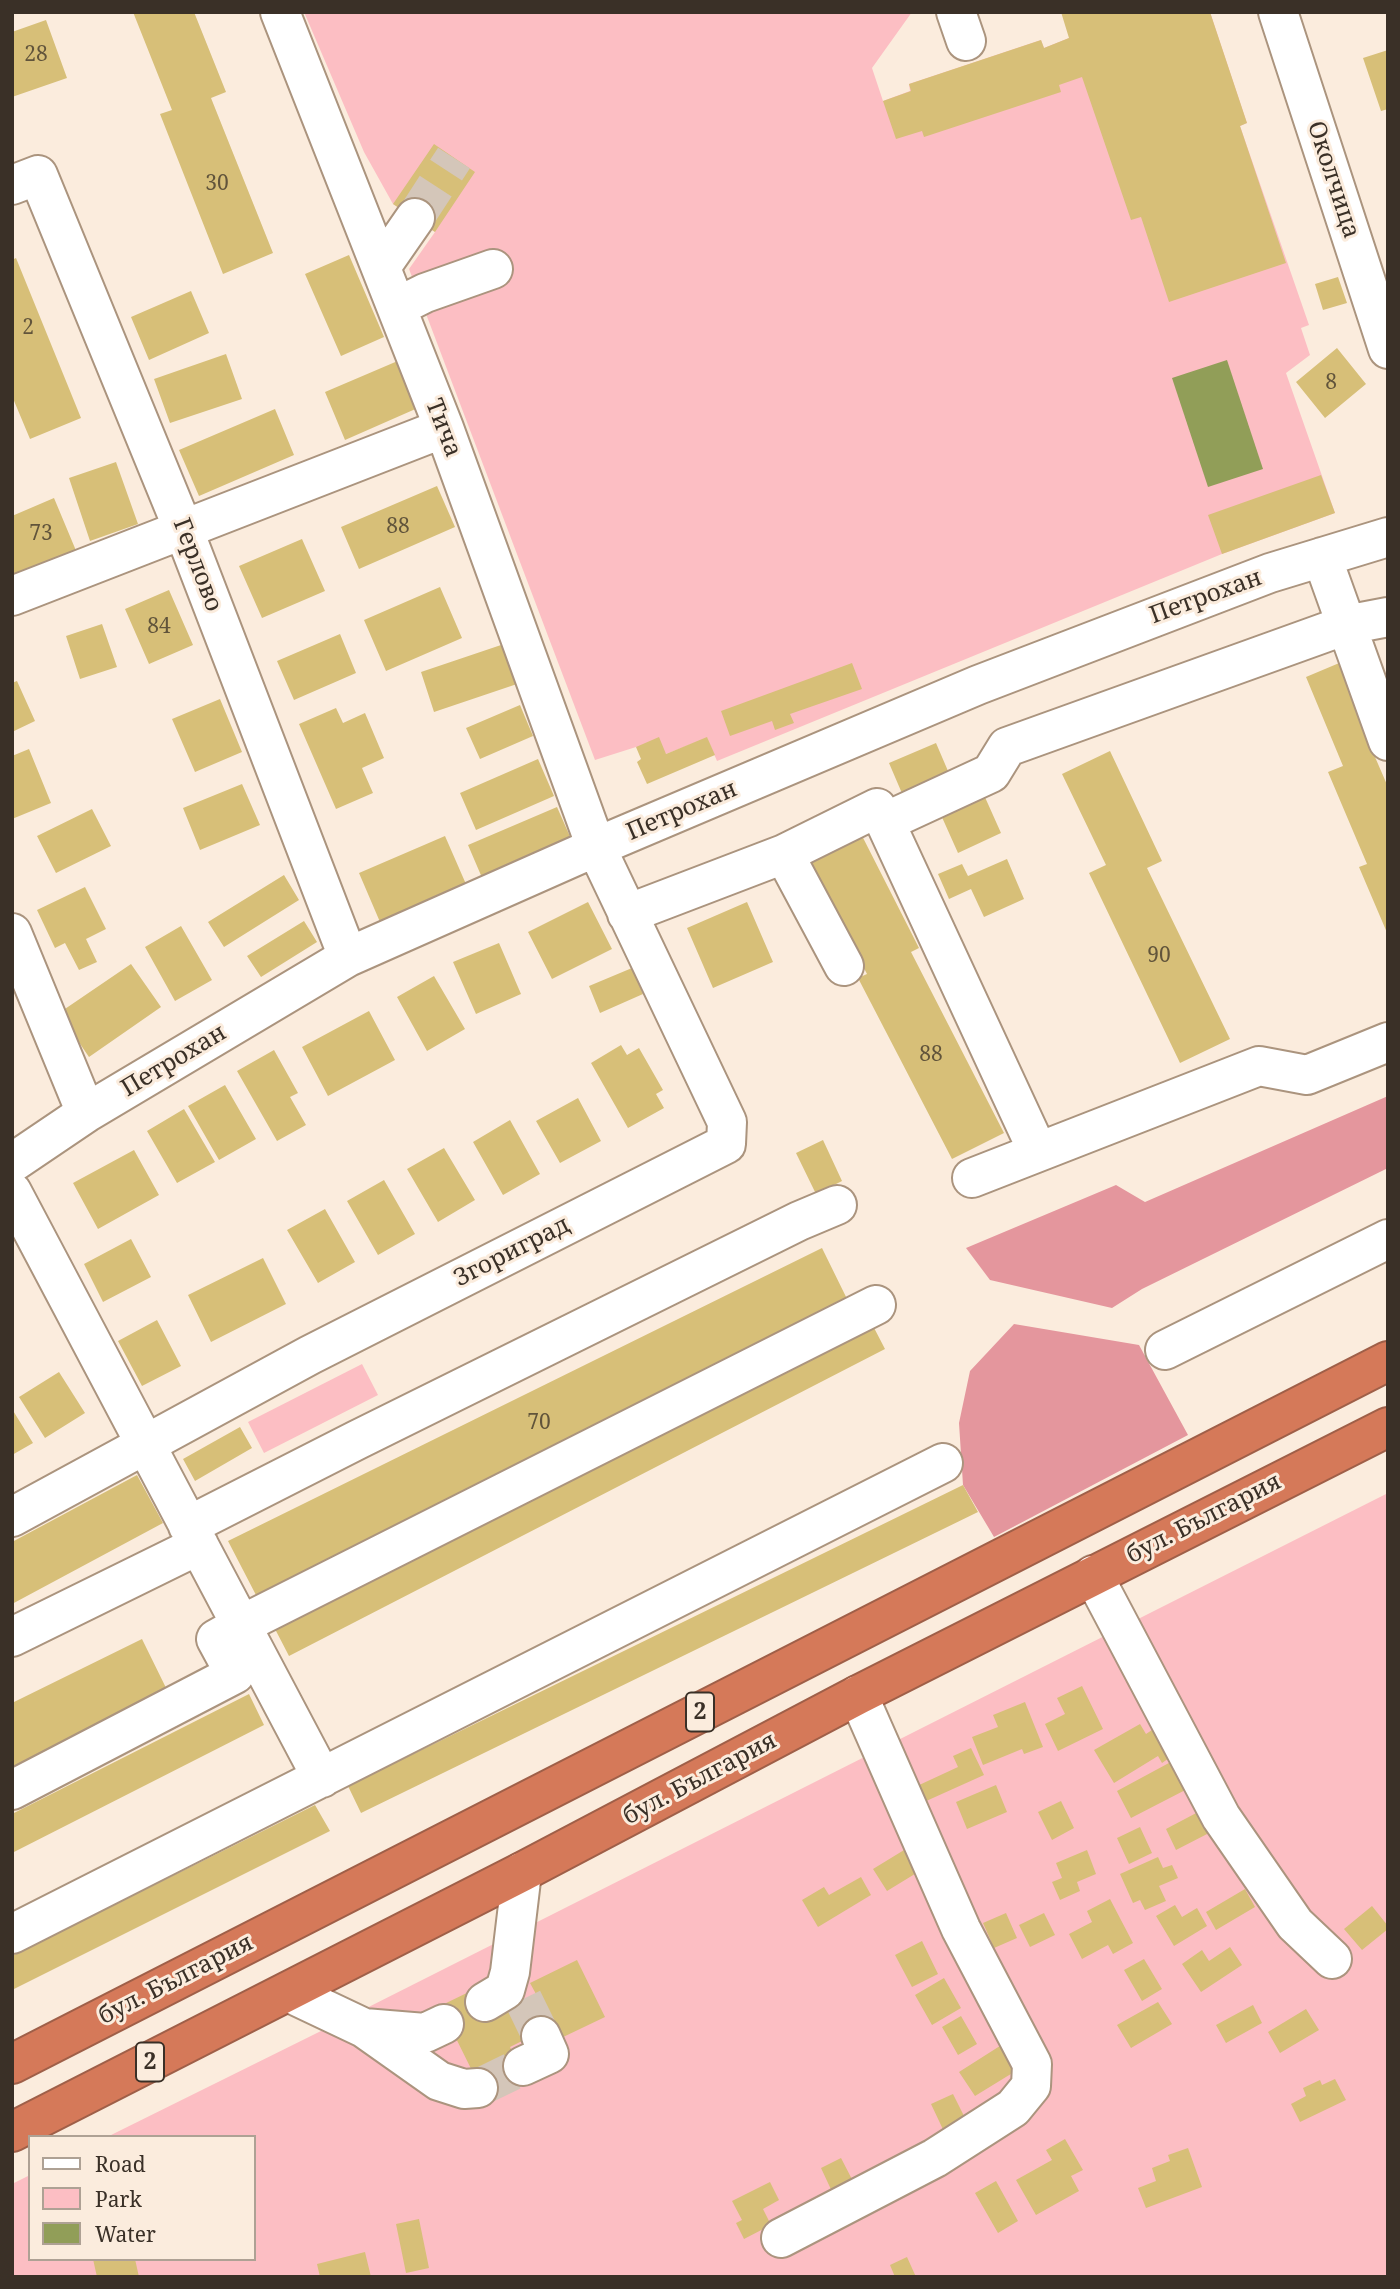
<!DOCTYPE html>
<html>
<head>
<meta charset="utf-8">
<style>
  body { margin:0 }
  #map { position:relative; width:1400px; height:2289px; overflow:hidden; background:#fbecdd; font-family:"Noto Serif",serif }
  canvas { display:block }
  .frame { position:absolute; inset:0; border:14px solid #3a3027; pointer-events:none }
  .legend { position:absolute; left:28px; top:2135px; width:228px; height:126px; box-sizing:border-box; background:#fbecdd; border:2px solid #aea194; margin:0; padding:9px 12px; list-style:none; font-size:21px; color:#3a3027 }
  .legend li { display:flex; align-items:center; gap:14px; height:35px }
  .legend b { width:35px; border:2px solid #aea194 }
</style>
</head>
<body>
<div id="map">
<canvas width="1400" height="2289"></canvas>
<div class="frame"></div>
<ul class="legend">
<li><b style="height:9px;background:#fff"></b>Road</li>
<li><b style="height:19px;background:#fcbec3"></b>Park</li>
<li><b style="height:19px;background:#919e58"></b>Water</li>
</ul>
</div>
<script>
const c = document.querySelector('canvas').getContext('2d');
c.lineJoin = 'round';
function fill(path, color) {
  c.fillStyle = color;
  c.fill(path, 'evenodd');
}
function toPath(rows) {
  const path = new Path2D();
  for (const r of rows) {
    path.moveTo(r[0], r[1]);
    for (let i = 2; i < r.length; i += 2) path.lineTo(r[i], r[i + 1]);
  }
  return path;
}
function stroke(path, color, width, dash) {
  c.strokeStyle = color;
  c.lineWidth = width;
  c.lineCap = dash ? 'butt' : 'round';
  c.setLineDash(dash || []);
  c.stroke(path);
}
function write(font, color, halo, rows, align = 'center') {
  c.font = font + ' "Noto Serif",serif';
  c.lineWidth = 6;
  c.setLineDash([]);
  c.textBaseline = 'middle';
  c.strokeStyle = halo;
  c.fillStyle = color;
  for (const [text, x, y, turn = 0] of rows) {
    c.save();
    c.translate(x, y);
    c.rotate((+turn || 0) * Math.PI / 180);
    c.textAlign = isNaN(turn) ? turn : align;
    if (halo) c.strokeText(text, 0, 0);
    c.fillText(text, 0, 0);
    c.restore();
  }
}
fill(toPath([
  [304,12,912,12,872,68,883,101,910,91,909,84,1041,40,1044,48,1069,38,1210,12,1247,123,1240,126,1309,325,1301,328,1310,355,1286,373,1335,513,1222,554,717,761,707,738,666,754,636,747,595,760,409,269,435,232,393,204,364,152],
  [362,1364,378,1395,264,1453,248,1422],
  [1388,1493,1388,2277,12,2277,12,2184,30,2175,30,2259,254,2259,254,2137,107,2137,321,2031]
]), '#fcbec3');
fill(toPath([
  [1388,1096,1388,1168,1142,1289,1112,1308,990,1280,966,1248,1116,1185,1145,1202],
  [1014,1324,1139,1345,1188,1435,994,1537,963,1485,959,1423,970,1371]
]), '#e4969d');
fill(toPath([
  [1227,360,1263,469,1208,487,1172,378]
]), '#919e58');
fill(toPath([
  [133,12,194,12,226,92,211,98,273,253,223,274,160,114,172,110],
  [1061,12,1210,12,1247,123,1240,126,1286,263,1169,302,1141,217,1131,220,1082,77,1059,85,1061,92,924,137,922,131,896,139,883,101,911,91,909,84,1041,40,1044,48,1069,38],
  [46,20,67,78,12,97,12,32],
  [1388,50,1388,109,1381,111,1363,58],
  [434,144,475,172,435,232,393,204],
  [349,255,384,337,341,356,305,274],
  [16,258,81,418,30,439,12,396,12,260],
  [1338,277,1347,303,1323,310,1315,284],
  [191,291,209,333,149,360,131,317],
  [1337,348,1366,384,1325,418,1296,382],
  [226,354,242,399,170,423,154,379],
  [400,360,420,407,345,440,325,392],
  [275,409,294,455,199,496,179,450],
  [116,462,138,524,90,541,69,478],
  [1321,475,1335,513,1222,554,1208,515],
  [437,486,455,527,359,569,341,527],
  [54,498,77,553,12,580,12,516],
  [302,539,325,591,262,618,239,566],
  [440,587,462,638,386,671,364,620],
  [169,590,193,645,149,664,125,609],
  [102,624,117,667,80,679,66,636],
  [340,634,356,673,294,700,277,661],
  [504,644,517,684,434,712,421,672],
  [1344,661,1383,754,1375,757,1388,787,1388,935,1359,867,1367,864,1328,772,1343,766,1306,677],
  [852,663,862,689,790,714,794,723,775,730,772,721,730,736,721,711],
  [17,681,35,721,12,732,12,683],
  [220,699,242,752,195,772,172,719],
  [520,705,533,736,480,759,466,728],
  [336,708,343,723,365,713,384,758,362,768,373,793,336,809,299,724],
  [659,737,666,754,707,737,715,755,647,784,637,762,641,759,636,747],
  [936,743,951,778,904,798,889,763],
  [29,749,51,803,12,819,12,756],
  [1110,751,1162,861,1147,868,1230,1039,1180,1063,1089,873,1106,865,1062,774],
  [538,759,554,796,476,830,460,793],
  [242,784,260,825,200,850,183,808],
  [984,795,1001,833,958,853,941,815],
  [557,807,572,841,483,880,468,845],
  [92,809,111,846,56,873,37,836],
  [856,824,919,948,911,952,1004,1133,952,1159,858,978,867,974,803,851],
  [445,836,469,891,383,929,359,873],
  [1007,859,1024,899,984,917,971,889,949,899,938,874,962,864,968,876],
  [284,875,299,900,224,947,208,922],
  [85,887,106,929,86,939,97,962,79,970,65,943,55,948,37,910],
  [588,902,612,949,552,979,528,932],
  [747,902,773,962,713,988,687,928],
  [304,921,317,942,261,977,247,956],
  [181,926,212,980,175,1001,145,947],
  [499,943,521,994,476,1014,453,962],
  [131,964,161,1007,89,1057,59,1013],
  [632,968,643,994,600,1013,589,986],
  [434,976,465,1029,427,1051,397,997],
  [369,1011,395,1060,328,1096,302,1047],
  [621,1045,627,1055,639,1048,663,1090,656,1094,664,1108,628,1128,591,1063],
  [274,1050,298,1093,290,1097,306,1125,277,1141,237,1071],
  [225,1085,256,1139,219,1160,188,1106],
  [578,1098,601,1141,560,1163,536,1121],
  [184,1109,215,1162,177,1183,147,1131],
  [510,1120,540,1174,503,1195,473,1142],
  [823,1140,842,1181,816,1194,796,1153],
  [444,1148,475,1200,438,1222,407,1169],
  [134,1150,159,1195,98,1229,73,1183],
  [384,1180,415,1234,378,1255,347,1201],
  [325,1209,355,1262,318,1283,287,1230],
  [131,1239,151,1277,103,1302,84,1264],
  [822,1248,850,1305,257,1597,228,1541],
  [263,1258,286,1304,211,1342,188,1295],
  [157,1320,181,1366,142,1386,118,1341],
  [871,1322,885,1349,289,1656,275,1629],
  [59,1372,85,1413,45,1438,19,1397],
  [12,1409,33,1443,12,1455],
  [240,1427,252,1448,195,1481,183,1459],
  [137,1475,163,1523,12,1604,12,1542],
  [963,1485,978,1512,361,1813,348,1786],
  [142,1639,170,1696,12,1774,12,1703],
  [1082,1686,1103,1729,1058,1751,1045,1724,1065,1714,1057,1698],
  [249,1694,264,1725,12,1853,12,1814],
  [1025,1702,1043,1747,1024,1754,1022,1749,983,1765,972,1737,998,1727,993,1715],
  [1140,1724,1146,1734,1158,1726,1175,1754,1162,1763,1158,1756,1114,1783,1094,1750],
  [971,1748,984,1775,924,1802,917,1786,958,1767,953,1756],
  [1180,1757,1195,1785,1131,1818,1117,1791],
  [996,1785,1007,1812,967,1829,956,1802],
  [1061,1801,1074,1828,1052,1840,1038,1812],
  [315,1805,330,1831,12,1990,12,1956],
  [1200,1811,1211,1832,1176,1850,1166,1829],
  [1140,1827,1152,1853,1129,1864,1117,1838],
  [909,1847,923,1869,887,1891,873,1869],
  [1087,1850,1096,1874,1077,1882,1080,1891,1060,1900,1052,1882,1062,1878,1056,1863],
  [1158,1857,1163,1868,1172,1865,1178,1878,1159,1886,1166,1901,1145,1910,1140,1900,1133,1903,1120,1874],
  [861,1877,871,1895,818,1927,802,1900,824,1887,829,1895],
  [1245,1889,1255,1907,1216,1930,1206,1912],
  [1110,1899,1133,1943,1113,1954,1108,1945,1082,1959,1069,1934,1092,1922,1087,1911],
  [1175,1905,1182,1917,1197,1908,1207,1926,1174,1946,1156,1916],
  [1372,1906,1388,1926,1388,1929,1362,1950,1344,1929],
  [1006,1913,1017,1938,994,1948,983,1923],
  [1044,1913,1055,1935,1030,1947,1019,1925],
  [922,1941,938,1974,912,1987,895,1955],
  [1230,1947,1242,1965,1201,1992,1182,1964,1202,1950,1209,1961],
  [1144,1959,1162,1989,1142,2001,1124,1970],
  [577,1960,605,2017,559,2039,552,2026,510,2047,526,2079,486,2099,440,2006,475,1989,489,2017,536,1994,530,1983],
  [944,1978,961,2008,932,2025,915,1995],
  [1158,2002,1172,2024,1131,2048,1117,2025],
  [1253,2005,1262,2023,1226,2043,1216,2025],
  [1306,2009,1319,2030,1280,2053,1268,2032],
  [961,2016,977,2044,958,2055,942,2027],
  [1003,2044,1019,2069,975,2096,959,2072],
  [1335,2079,1346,2100,1300,2122,1291,2104,1306,2096,1303,2088,1320,2080,1322,2085],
  [953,2094,971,2130,948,2140,931,2104],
  [1065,2139,1083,2170,1071,2176,1079,2191,1036,2215,1016,2180,1052,2160,1046,2150],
  [1188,2148,1202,2187,1146,2208,1138,2188,1156,2181,1152,2168,1170,2161,1168,2155],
  [841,2158,856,2187,835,2198,821,2168],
  [996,2181,1018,2221,998,2233,975,2193],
  [770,2182,779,2200,763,2209,771,2225,744,2239,736,2223,742,2220,732,2201],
  [419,2219,429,2268,406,2273,396,2224],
  [365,2252,371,2277,320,2277,317,2264],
  [907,2257,916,2277,895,2277,890,2265],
  [93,2259,135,2259,139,2277,97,2277]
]), '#d7bf78');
stroke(toPath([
  [415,218,454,158],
  [523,1999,541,2036],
  [478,2088,523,2066]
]), '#d4c6b9', 38, [38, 19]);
const minor = toPath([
  [956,12,966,41],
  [1278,12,1388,349],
  [12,185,38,175,184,531,348,957],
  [381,267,415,218],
  [397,307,425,293,493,269],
  [1322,557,1388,741],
  [12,596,444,428],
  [885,822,1038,1152],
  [784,854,844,966],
  [627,914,784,854,877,808,885,822,991,773,1007,747,1346,625,1388,617],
  [12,933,86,1113],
  [12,1163,86,1113,348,957,596,847,978,685,1270,573,1388,537],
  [972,1178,1259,1066,1307,1075,1388,1042],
  [12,1192,322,1778],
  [1165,1350,1388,1239],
  [12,1517,310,1355,726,1144,727,1122,596,847,444,428,280,12],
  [188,1526,357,1440,799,1221,837,1205],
  [1093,1575,1221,1817,1295,1924,1332,1959],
  [12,1637,199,1545],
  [12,1790,235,1674,216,1639,241,1625,876,1305],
  [12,1934,943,1463],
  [288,1992,364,2028,425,2033,444,2024],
  [485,2002,505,1990,510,1972,522,1872],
  [364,2028,439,2081,464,2089,478,2088],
  [523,2066,549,2054,541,2036],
  [781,2238,935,2158,1013,2108,1031,2086,1032,2064,961,1929,858,1695]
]);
const highway = toPath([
  [12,2064,1388,1361],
  [12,2132,522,1872,858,1695,1388,1427]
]);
stroke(minor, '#ab947e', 42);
stroke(highway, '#9f5f48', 42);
stroke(minor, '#fff', 38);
stroke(highway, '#d57959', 38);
write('21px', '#61543b', null, [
  ["28",36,55],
  ["30",217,184],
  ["2",28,328],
  ["8",1331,383],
  ["88",398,527],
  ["73",41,534],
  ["84",159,627],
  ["90",1159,956],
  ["88",931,1055],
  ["70",539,1423]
]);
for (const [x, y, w] of [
  [700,1712,28],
  [150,2062,28]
]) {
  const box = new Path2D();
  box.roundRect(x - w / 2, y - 19.5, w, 39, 5);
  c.fillStyle = '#fbecdd';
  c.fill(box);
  stroke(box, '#3a3027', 2);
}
write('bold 23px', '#3a3027', null, [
  ["2",700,1712],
  ["2",150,2062]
]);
write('24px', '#3a3027', '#fbecdd', [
  ["Околчица",1333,180,72],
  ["Тича",443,428,69],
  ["Герлово",197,565,69],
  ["Петрохан",1206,597,-20],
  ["Петрохан",682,811,-23],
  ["Петрохан",174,1061,-31],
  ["Згориград",512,1252,-27],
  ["бул. България",1204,1519,-27],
  ["бул. България",700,1779,-28],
  ["бул. България",176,1980,-27]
]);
</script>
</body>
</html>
